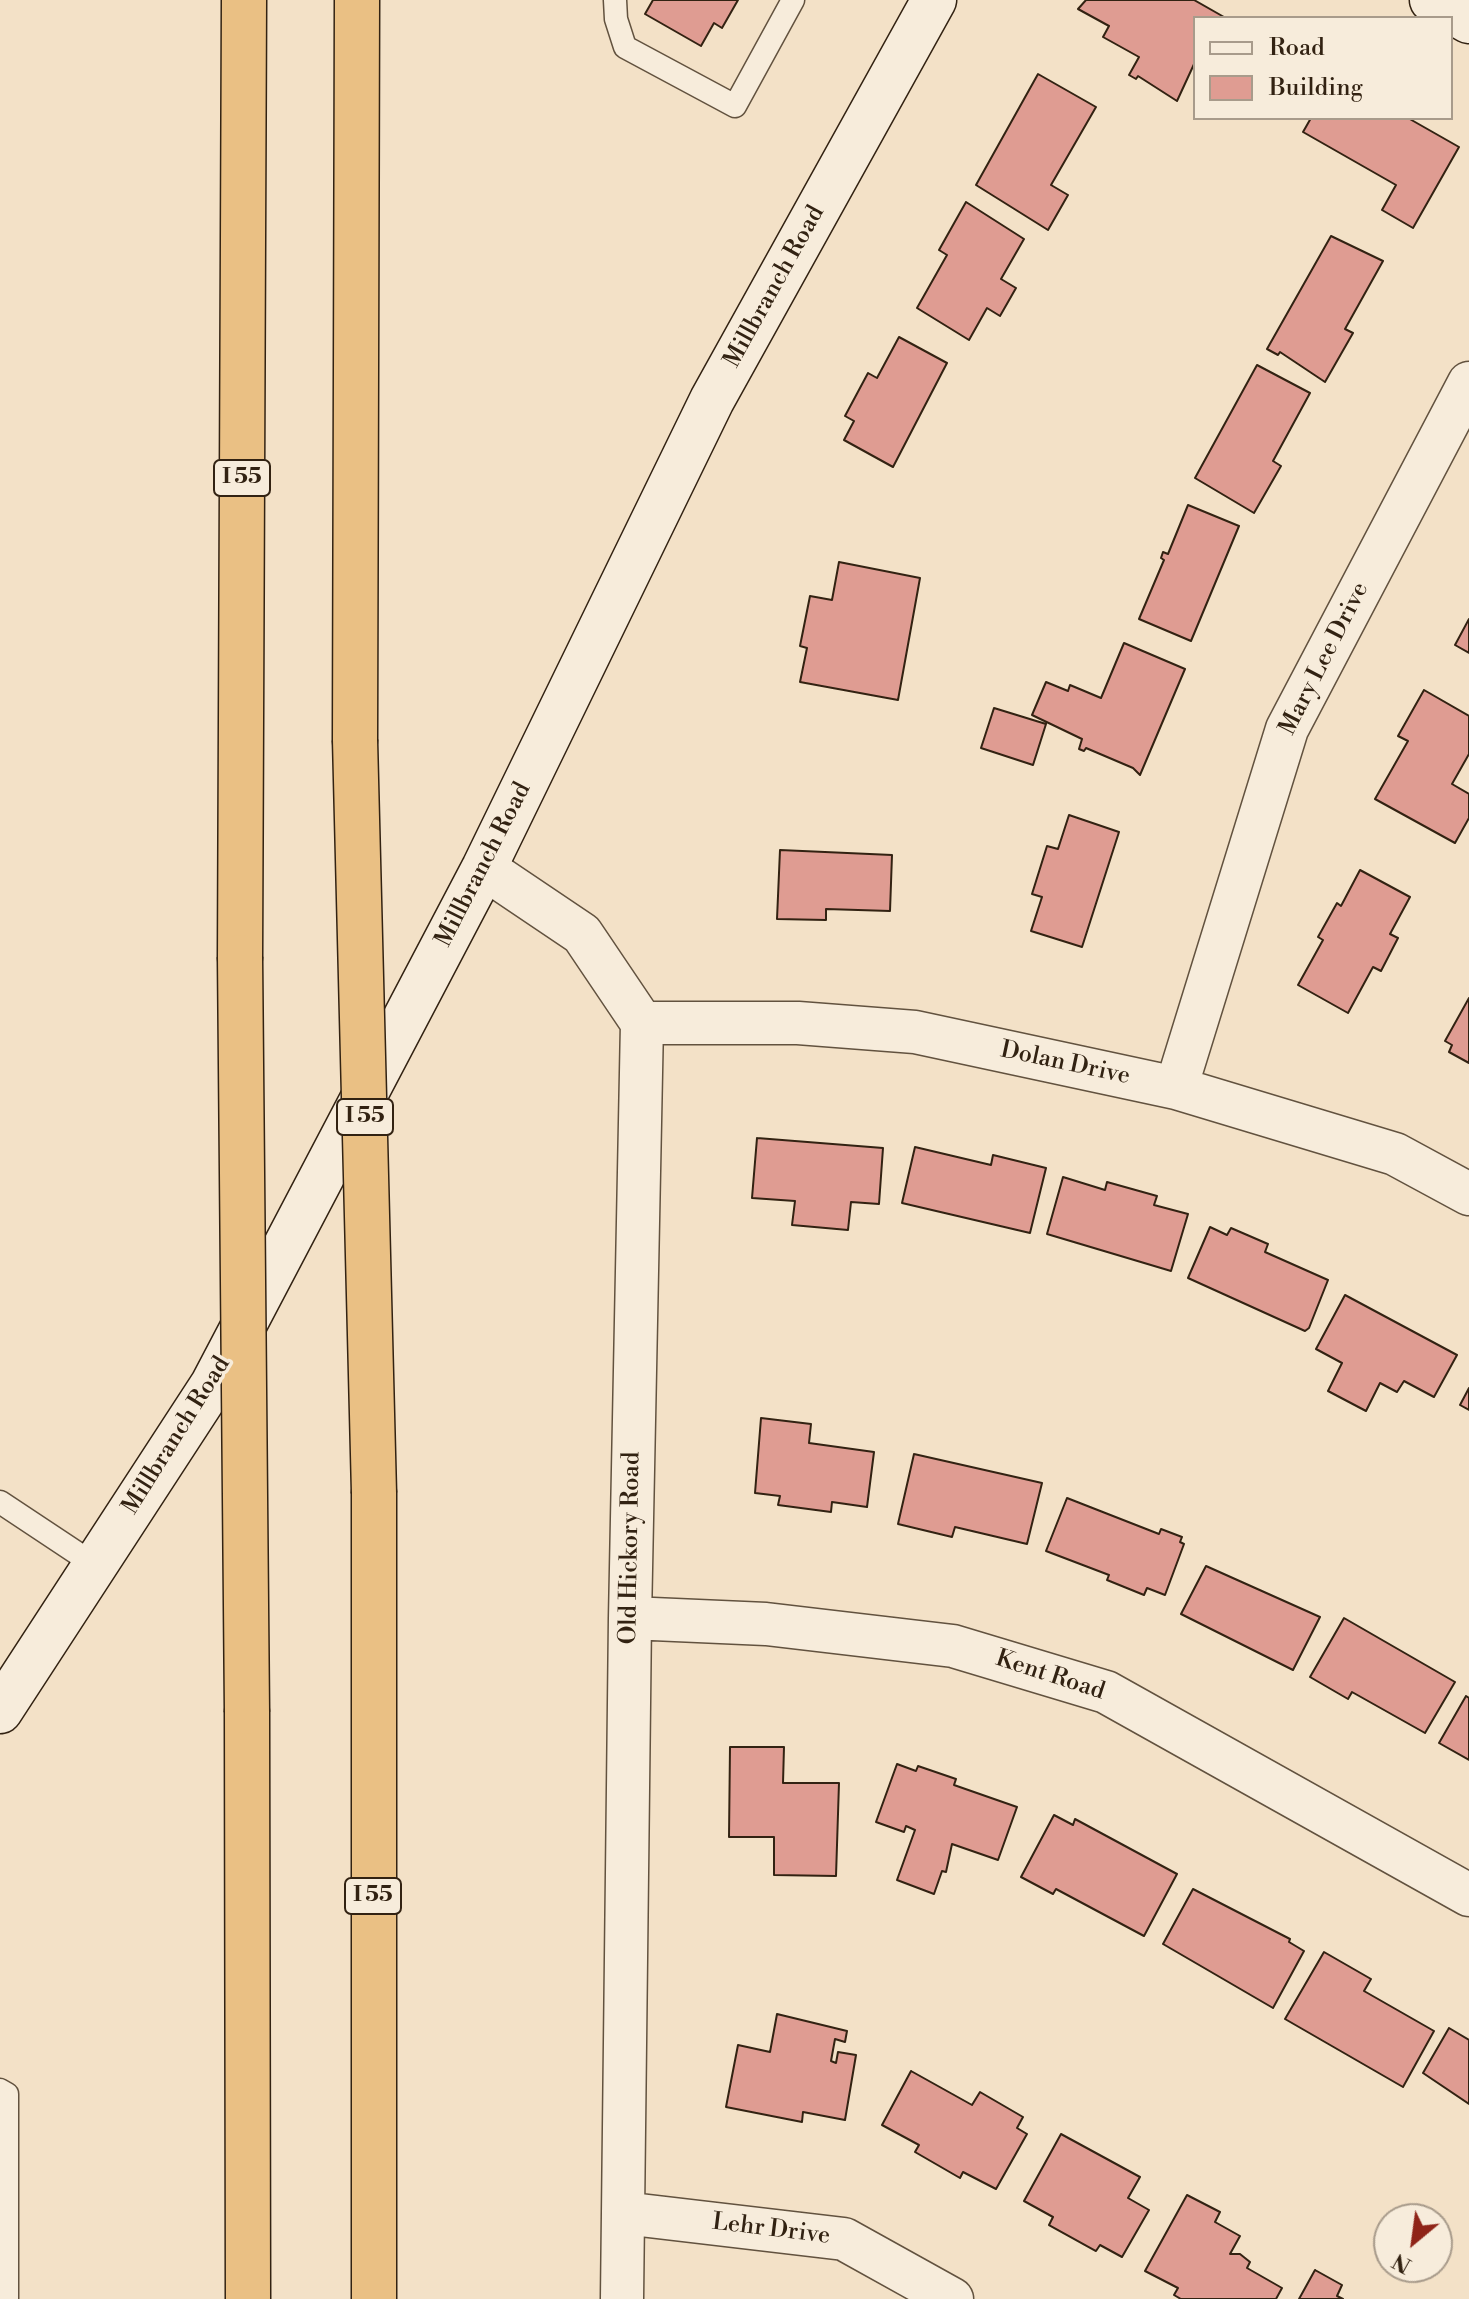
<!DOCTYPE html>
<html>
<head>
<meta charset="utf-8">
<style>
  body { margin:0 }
  #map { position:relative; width:1469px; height:2299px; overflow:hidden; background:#f3e1c7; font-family:"Libre Bodoni",serif }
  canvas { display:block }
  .legend { position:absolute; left:1193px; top:16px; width:260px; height:104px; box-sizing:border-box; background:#f7ecdb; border:2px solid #a89b8b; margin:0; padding:10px 14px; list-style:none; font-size:24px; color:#322212 }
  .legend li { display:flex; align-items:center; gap:16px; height:40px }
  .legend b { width:40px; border:2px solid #a89b8b }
  .north { position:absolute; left:1373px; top:2203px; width:80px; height:80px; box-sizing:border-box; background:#f7ecdb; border:2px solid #a89b8b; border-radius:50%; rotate:209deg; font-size:22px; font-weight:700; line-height:32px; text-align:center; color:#322212 }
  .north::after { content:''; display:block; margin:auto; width:28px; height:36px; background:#8f2418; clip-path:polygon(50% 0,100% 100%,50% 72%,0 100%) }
</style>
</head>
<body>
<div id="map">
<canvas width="1469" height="2299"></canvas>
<ul class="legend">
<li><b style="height:10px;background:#f7ecdb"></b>Road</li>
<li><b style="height:22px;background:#df9c92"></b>Building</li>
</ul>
<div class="north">N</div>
</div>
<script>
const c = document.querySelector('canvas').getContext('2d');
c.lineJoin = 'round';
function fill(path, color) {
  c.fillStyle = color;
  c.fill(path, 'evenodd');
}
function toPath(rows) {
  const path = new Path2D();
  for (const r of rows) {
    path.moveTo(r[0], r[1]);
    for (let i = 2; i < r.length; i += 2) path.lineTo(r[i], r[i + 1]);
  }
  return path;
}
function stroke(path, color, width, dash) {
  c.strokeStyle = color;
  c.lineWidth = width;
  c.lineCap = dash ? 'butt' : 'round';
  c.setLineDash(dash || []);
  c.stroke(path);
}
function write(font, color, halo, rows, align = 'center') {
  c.font = font + ' "Libre Bodoni",serif';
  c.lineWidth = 7;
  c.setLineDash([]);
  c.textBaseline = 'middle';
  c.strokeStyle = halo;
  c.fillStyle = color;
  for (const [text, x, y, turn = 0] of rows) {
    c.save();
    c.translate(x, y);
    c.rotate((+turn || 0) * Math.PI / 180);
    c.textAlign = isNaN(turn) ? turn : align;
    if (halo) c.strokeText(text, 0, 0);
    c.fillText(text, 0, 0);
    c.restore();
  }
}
const building = toPath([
  [653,0,738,0,722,28,714,23,701,46,645,14,653,0],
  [1086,0,1194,0,1224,17,1195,18,1195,62,1177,101,1138,76,1136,79,1129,75,1139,57,1103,37,1109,26,1078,9,1086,0],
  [1038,74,1096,107,1051,185,1068,195,1048,230,976,185,1038,74],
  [1311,118,1408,118,1459,147,1413,228,1382,210,1396,185,1303,132,1311,118],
  [966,202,1024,239,1001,279,1016,288,1000,316,987,308,969,340,917,308,947,255,939,250,966,202],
  [1331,236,1383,261,1345,329,1353,333,1325,382,1280,352,1278,355,1267,349,1331,236],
  [899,337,947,363,893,467,844,440,854,421,845,416,868,373,877,378,899,337],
  [1257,365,1310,393,1273,461,1281,466,1254,513,1195,478,1257,365],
  [1188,505,1239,526,1191,641,1139,619,1164,560,1161,558,1163,552,1168,554,1188,505],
  [839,562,920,578,898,700,800,682,807,648,800,646,810,596,832,600,839,562],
  [1469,619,1469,653,1455,645,1469,619],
  [1124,643,1185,669,1140,775,1133,768,1086,748,1084,751,1079,749,1082,739,1032,715,1046,682,1068,691,1070,685,1101,698,1124,643],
  [1424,690,1469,716,1469,754,1452,784,1469,794,1469,818,1455,843,1375,799,1408,741,1398,736,1424,690],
  [994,708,1046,724,1033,765,981,748,994,708],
  [1069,815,1119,832,1082,947,1031,931,1042,897,1032,894,1047,846,1058,849,1069,815],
  [780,850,892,855,890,911,826,909,826,920,777,919,780,850],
  [1360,870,1410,897,1390,934,1398,938,1381,971,1373,967,1348,1013,1298,985,1323,940,1318,937,1337,903,1341,906,1360,870],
  [1469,998,1469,1063,1449,1052,1452,1045,1445,1041,1469,998],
  [757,1138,883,1148,879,1204,851,1202,848,1230,792,1225,795,1201,752,1198,757,1138],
  [915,1147,991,1165,993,1155,1046,1168,1030,1233,902,1203,915,1147],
  [1063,1177,1105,1190,1107,1182,1157,1196,1154,1205,1188,1214,1171,1271,1047,1234,1063,1177],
  [1210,1227,1227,1235,1231,1228,1268,1244,1265,1252,1328,1280,1309,1328,1305,1331,1188,1278,1210,1227],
  [1345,1295,1457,1355,1434,1397,1404,1381,1397,1392,1380,1383,1366,1411,1328,1391,1342,1363,1316,1349,1345,1295],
  [1469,1388,1469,1410,1460,1405,1469,1388],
  [761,1418,811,1424,809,1443,874,1452,867,1507,832,1502,831,1512,778,1505,780,1496,755,1493,761,1418],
  [914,1454,1042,1483,1027,1544,955,1527,952,1537,898,1524,914,1454],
  [1067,1498,1159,1534,1161,1529,1182,1537,1180,1542,1184,1544,1165,1595,1147,1588,1144,1595,1107,1580,1109,1575,1046,1551,1067,1498],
  [1206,1566,1320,1617,1293,1670,1181,1614,1206,1566],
  [1344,1618,1455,1682,1425,1733,1352,1692,1348,1699,1310,1677,1344,1618],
  [1466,1696,1469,1698,1469,1760,1439,1743,1466,1696],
  [730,1747,784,1747,783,1783,839,1783,836,1876,774,1875,774,1837,729,1837,730,1747],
  [897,1764,916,1771,918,1766,956,1779,954,1785,1017,1807,998,1860,952,1844,946,1872,942,1871,934,1894,897,1880,915,1830,906,1826,904,1832,876,1822,897,1764],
  [1054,1815,1073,1825,1075,1819,1177,1874,1144,1936,1056,1889,1053,1894,1021,1877,1054,1815],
  [1193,1889,1290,1939,1289,1942,1304,1951,1273,2008,1163,1944,1193,1889],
  [1324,1952,1371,1979,1364,1991,1434,2031,1403,2087,1285,2019,1324,1952],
  [777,2014,847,2031,845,2042,835,2039,831,2061,836,2063,838,2052,856,2055,845,2120,803,2112,802,2122,726,2107,738,2045,770,2052,777,2014],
  [1449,2028,1469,2040,1469,2104,1423,2073,1449,2028],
  [911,2071,972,2105,980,2092,1023,2117,1017,2128,1027,2134,996,2189,963,2172,960,2178,915,2152,919,2145,882,2125,911,2071],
  [1061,2134,1140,2177,1128,2198,1149,2210,1122,2257,1100,2245,1096,2251,1049,2225,1053,2217,1024,2201,1061,2134],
  [1187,2195,1220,2212,1215,2222,1240,2236,1230,2254,1240,2254,1250,2262,1247,2268,1282,2288,1276,2299,1181,2299,1174,2295,1178,2288,1145,2271,1187,2195],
  [1315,2270,1342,2285,1337,2296,1343,2299,1299,2299,1315,2270]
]);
fill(building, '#df9c92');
stroke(building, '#322212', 2);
const lane = toPath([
  [615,0,616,19,625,47,735,106,793,0],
  [0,1502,95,1565],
  [0,2090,7,2094,7,2299]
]);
const street = toPath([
  [484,868,582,934,642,1023,630,1618,622,2299],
  [642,1023,798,1023,915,1032,1176,1088,1395,1154,1469,1194],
  [1176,1088,1287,729,1469,383],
  [630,1618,766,1624,953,1646,1106,1692,1469,1895],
  [623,2213,844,2239,952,2299]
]);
const secondary = toPath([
  [1432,0,1469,21],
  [0,1711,213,1384,484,868,712,400,934,0]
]);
const highway = toPath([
  [355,740,357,0],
  [240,957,244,0],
  [374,1493,374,2299],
  [247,1712,248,2299]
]);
stroke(lane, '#62523f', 25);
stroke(street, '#62523f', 45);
stroke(secondary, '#322212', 47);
stroke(highway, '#322212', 47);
stroke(lane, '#f7ecdb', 22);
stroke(street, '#f7ecdb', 42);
stroke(secondary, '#f7ecdb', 44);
stroke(highway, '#eac084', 44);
const highwayBridge = toPath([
  [355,740,374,1493],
  [240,957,247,1712]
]);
stroke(highwayBridge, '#322212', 47, []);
stroke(highwayBridge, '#eac084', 44);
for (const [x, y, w] of [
  [242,478,56],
  [365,1117,56],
  [373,1896,56]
]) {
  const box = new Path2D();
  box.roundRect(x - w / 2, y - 18, w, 36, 6);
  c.fillStyle = '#f7ecdb';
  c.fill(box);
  stroke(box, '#322212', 2);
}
write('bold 22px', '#322212', null, [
  ["I 55",242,478],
  ["I 55",365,1117],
  ["I 55",373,1896]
]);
write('24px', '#322212', '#f7ecdb', [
  ["Millbranch Road",775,287,-61],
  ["Mary Lee Drive",1325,659,-63],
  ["Millbranch Road",484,865,-63],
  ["Dolan Drive",1065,1064,12],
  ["Millbranch Road",177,1436,-58],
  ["Old Hickory Road",631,1548,-89],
  ["Kent Road",1050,1676,18],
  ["Lehr Drive",771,2230,7]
]);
</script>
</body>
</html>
